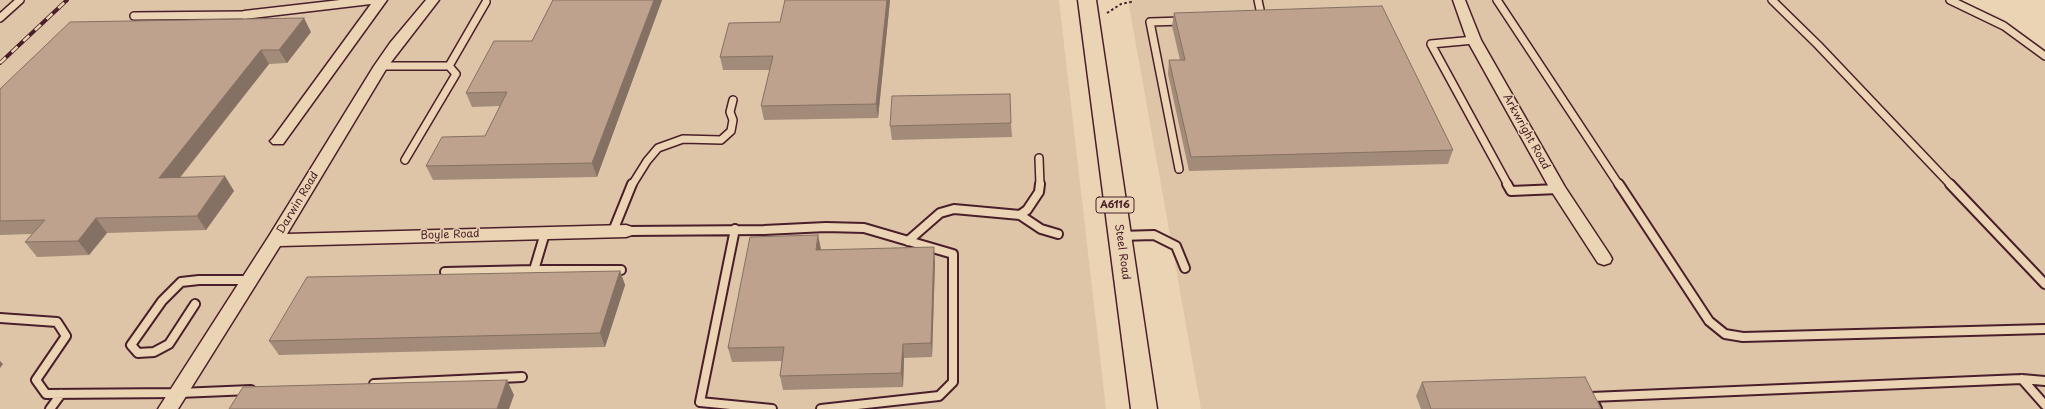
<!DOCTYPE html>
<html>
<head>
<meta charset="utf-8">
<style>
  body { margin:0 }
  canvas { display:block; background:#ebd4b3 }
</style>
</head>
<body>
<canvas width="2045" height="409"></canvas>
<script>
const c = document.querySelector('canvas').getContext('2d');
c.lineJoin = 'round';
function fill(path, color) {
  c.fillStyle = color;
  c.fill(path, 'evenodd');
}
function toPath(rows) {
  const path = new Path2D();
  for (const r of rows) {
    path.moveTo(r[0], r[1]);
    for (let i = 2; i < r.length; i += 2) path.lineTo(r[i], r[i + 1]);
  }
  return path;
}
function stroke(path, color, width, dash) {
  c.strokeStyle = color;
  c.lineWidth = width;
  c.lineCap = dash ? 'butt' : 'round';
  c.setLineDash(dash || []);
  c.stroke(path);
}
function write(font, color, halo, rows, align = 'center') {
  c.font = font + ' "Playpen Sans",sans-serif';
  c.lineWidth = 3;
  c.setLineDash([]);
  c.textBaseline = 'middle';
  c.strokeStyle = halo;
  c.fillStyle = color;
  for (const [text, x, y, turn = 0] of rows) {
    c.save();
    c.translate(x, y);
    c.rotate((+turn || 0) * Math.PI / 180);
    c.textAlign = isNaN(turn) ? turn : align;
    if (halo) c.strokeText(text, 0, 0);
    c.fillText(text, 0, 0);
    c.restore();
  }
}
fill(toPath([
  [0,0,1059,0,1106,409,0,409],
  [1128,0,1961,0,2002,18,2045,50,2045,409,1201,409]
]), '#dec5a8');
const serviceFar1 = toPath([
  [1258,0,1262,19,1260,19],
  [1497,0,1619,185],
  [1772,0,1818,45,1951,185],
  [1950,0,2004,26,2045,56],
  [134,16,244,15],
  [0,18,20,0],
  [1474,40,1431,44,1508,185],
  [381,66,449,66,456,74,405,160],
  [449,66,486,2],
  [1039,158,1040,185],
  [1179,169,1150,22,1183,21],
  [632,185,647,161,658,148,683,139,721,140,731,131,733,120,730,112,733,100]
]);
const service = toPath([
  [1507,184,1511,191,1558,189],
  [1619,184,1709,321,1725,334,1743,337,2045,329],
  [1950,184,2045,284],
  [1020,215,1027,210,1039,192,1040,184],
  [735,229,700,402,772,409],
  [613,231,632,184],
  [626,231,764,230,826,227,864,228,953,254,953,382,939,396,821,409],
  [545,233,534,270,621,270],
  [1120,236,1154,235,1176,246,1185,268],
  [908,241,940,213,954,209,1020,215,1041,229,1058,234],
  [445,272,534,270],
  [195,304,169,344,154,352,138,353,131,345,162,301,181,282,199,280,249,280],
  [0,318,57,322,66,336,36,380,46,394,179,393,251,390],
  [2022,379,2045,405],
  [374,384,522,377],
  [50,409,61,394],
  [1597,409,1591,397,2022,379,2045,381]
]);
const minor = toPath([
  [340,0,387,0,283,144,273,144,270,141,273,138,371,4,244,19,237,15,244,11,340,0],
  [426,0,439,0,388,66,287,234,626,225,632,227,634,231,632,235,626,237,280,246,178,409,158,409,269,236,374,66,390,43,426,0],
  [1453,0,1465,0,1481,40,1565,187,1610,255,1612,259,1610,263,1604,265,1598,263,1550,189,1467,40,1453,0]
]);
const primary = toPath([
  [1078,0,1096,0,1157,409,1131,409,1078,0]
]);
stroke(serviceFar1, '#4a1f2b', 10);
stroke(service, '#4a1f2b', 12);
stroke(minor, '#4a1f2b', 3);
stroke(primary, '#4a1f2b', 3);
stroke(toPath([
  [1107,13,1121,4,1131,2,1131,0]
]), '#4a1f2b', 2, [2.5, 2.5]);
stroke(serviceFar1, '#ebd4b3', 7);
stroke(service, '#ebd4b3', 8);
fill(minor, '#ebd4b3');
fill(primary, '#ebd4b3');
const rail = toPath([
  [0,63,67,0]
]);
stroke(rail, '#4a1f2b', 4);
stroke(rail, '#ebd4b3', 2.5, [8]);
fill(toPath([
  [553,0,662,0,597,177,433,180,426,166,485,136,500,106,472,107,466,93,532,41],
  [890,0,878,118,764,120,761,106,770,70,723,70,720,57,780,22],
  [1174,13,1453,150,1448,164,1189,171,1168,74,1169,60,1180,60,1172,26],
  [311,32,287,63,269,64,180,178,234,191,206,230,107,233,89,255,37,257,25,242,32,234,0,235,0,89],
  [1011,123,1012,137,892,140,890,126],
  [821,249,821,250,935,262,932,357,904,358,903,387,783,390,780,376,782,361,732,362,728,348],
  [620,271,625,285,605,347,279,355,269,341],
  [1422,382,1601,409,1421,409,1416,396]
]), '#a38b79');
fill(toPath([
  [654,0,662,0,597,177,592,163],
  [887,0,890,0,878,118,876,104],
  [304,18,311,32,287,63,279,50],
  [261,50,269,64,168,192,159,178],
  [225,176,234,191,206,230,197,216],
  [96,218,107,233,89,255,78,241],
  [818,235,821,249,819,264,816,250],
  [934,247,935,262,932,357,931,343],
  [620,271,625,285,605,347,600,333],
  [903,344,904,358,903,387,901,373],
  [0,361,3,364,0,368],
  [507,380,514,395,509,409,497,409]
]), '#857163');
const building = toPath([
  [553,0,654,0,592,163,426,166,442,137,485,136,507,92,466,93,494,41,532,41,553,0],
  [785,0,887,0,876,104,761,106,773,56,720,57,729,23,780,22,785,0],
  [1382,6,1453,150,1191,157,1169,60,1185,60,1174,13,1382,6],
  [304,18,279,50,261,50,159,178,225,176,197,216,96,218,78,241,25,242,45,220,0,221,0,89,70,22,304,18],
  [1010,94,1011,123,890,126,892,96,1010,94],
  [818,235,816,250,934,247,931,343,903,344,901,373,780,376,784,347,728,348,750,237,818,235],
  [620,271,600,333,269,341,307,277,620,271],
  [1585,377,1601,409,1431,409,1422,382,1585,377],
  [507,380,497,409,229,409,243,387,507,380]
]);
fill(building, '#bea28d');
stroke(building, '#857163', 1);
for (const [x, y, w] of [
  [1115,205,38]
]) {
  const box = new Path2D();
  box.roundRect(x - w / 2, y - 8, w, 16, 3);
  c.fillStyle = '#ebd4b3';
  c.fill(box);
  stroke(box, '#4a1f2b', 1);
}
write('bold 10px', '#4a1f2b', null, [
  ["A6116",1115,205]
]);
write('11px', '#4a1f2b', '#ebd4b3', [
  ["Arkwright Road",1526,132,61],
  ["Darwin Road",298,203,-59],
  ["Boyle Road",450,235,-2],
  ["Steel Road",1122,252,82]
]);
</script>
</body>
</html>
